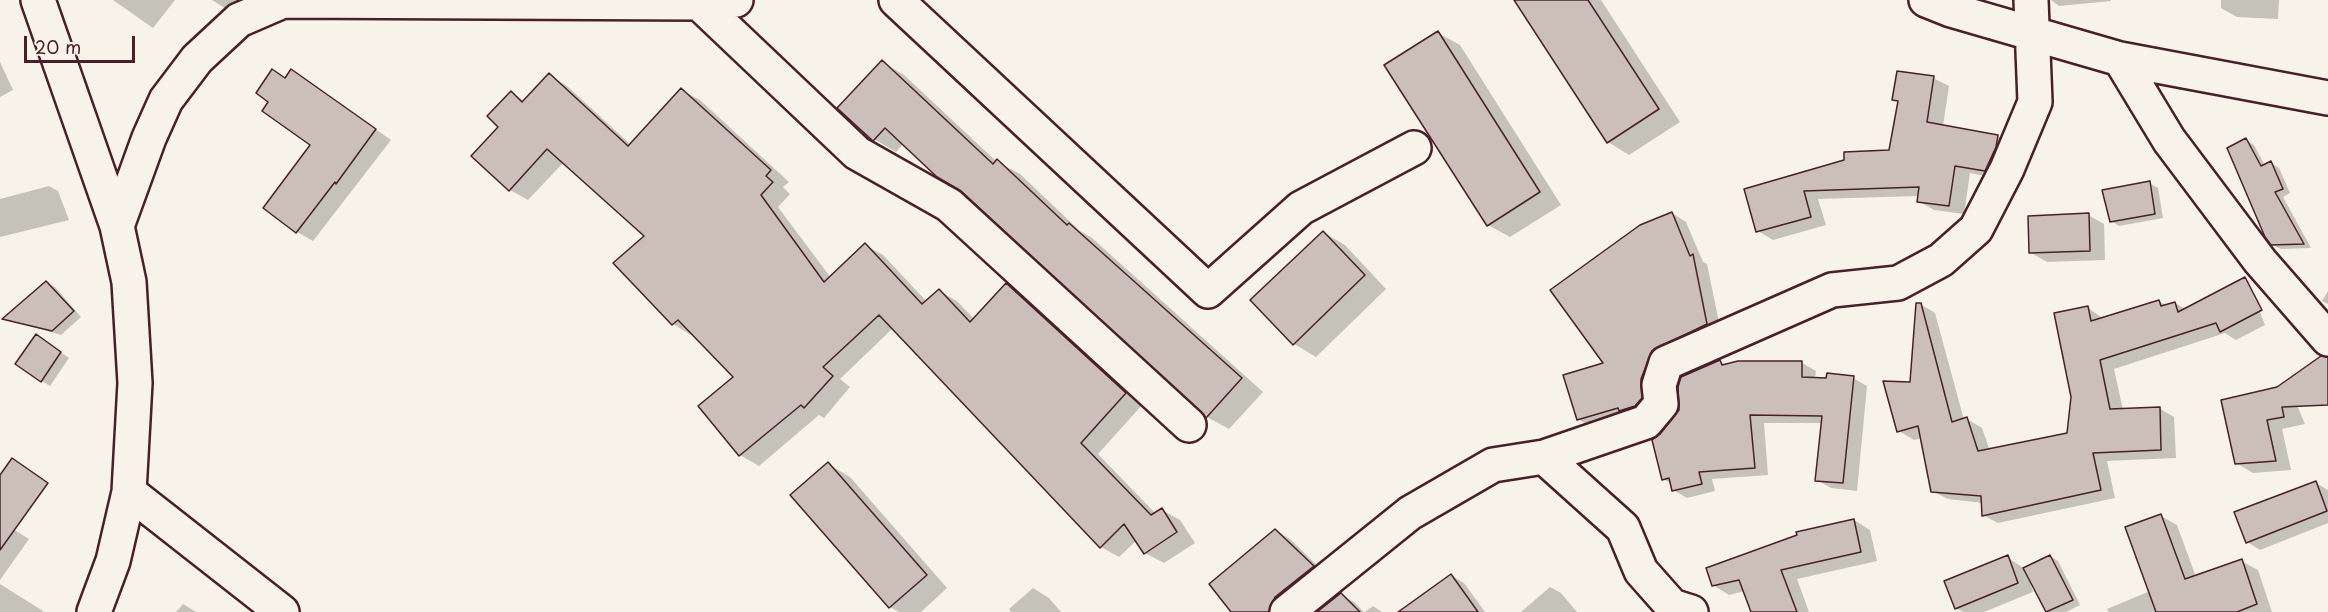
<!DOCTYPE html>
<html>
<head>
<meta charset="utf-8">
<style>
  body { margin:0 }
  #map { position:relative; width:2328px; height:612px; overflow:hidden; background:#f7f3e8; font-family:"Playpen Sans",sans-serif }
  canvas { display:block }
  .scale { position:absolute; left:24px; top:36px; width:111px; height:27px; box-sizing:border-box; border:3px solid #4a1f2b; border-top:0; padding-left:8px; font-size:18px; line-height:21px; white-space:nowrap; color:#4a1f2b; -webkit-text-stroke:4px #f7f3e8; paint-order:stroke }
</style>
</head>
<body>
<div id="map">
<canvas width="2328" height="612"></canvas>
<div class="scale">20 m</div>
</div>
<script>
const c = document.querySelector('canvas').getContext('2d');
c.lineJoin = 'round';
function fill(path, color) {
  c.fillStyle = color;
  c.fill(path, 'evenodd');
}
function toPath(rows) {
  const path = new Path2D();
  for (const r of rows) {
    path.moveTo(r[0], r[1]);
    for (let i = 2; i < r.length; i += 2) path.lineTo(r[i], r[i + 1]);
  }
  return path;
}
function stroke(path, color, width, dash) {
  c.strokeStyle = color;
  c.lineWidth = width;
  c.lineCap = dash ? 'butt' : 'round';
  c.setLineDash(dash || []);
  c.stroke(path);
}
fill(toPath([
  [113,0,175,0,153,28],
  [212,0,251,0,237,16],
  [1516,0,1601,0,1680,122,1629,155,1608,142],
  [2051,0,2111,0,2111,1,2059,6],
  [2221,0,2279,0,2278,19,2237,17,2221,8],
  [1438,33,1460,45,1561,205,1510,237,1488,225],
  [0,62,13,90,0,97],
  [882,62,904,75,997,162,1020,174,1080,231,1092,238,1263,392,1229,429,1207,417,962,190,904,143,896,152,874,139],
  [292,71,391,140,313,241,297,232,312,145,286,79],
  [549,75,567,86,631,145,681,90,700,100,789,182,783,187,790,194,778,207,831,278,865,245,883,255,927,302,939,291,957,301,974,319,1006,285,1025,295,1143,404,1098,454,1156,514,1162,510,1180,520,1195,543,1164,563,1145,553,1137,540,1119,557,1101,547,893,328,840,379,850,387,824,418,819,415,759,466,740,455,700,406,735,377,693,333,691,335,673,324,646,236,564,162,528,200,510,190,500,127,511,93,525,101],
  [1933,78,1949,86,1943,126,1998,136,2013,145,2001,179,1970,173,1964,214,1934,210,1918,201,1919,196,1818,199,1826,225,1773,240,1758,231,1746,190,1890,152,1899,102,1894,99],
  [2246,140,2254,145,2265,166,2271,163,2279,168,2290,193,2283,197,2311,248,2281,249,2272,244],
  [2149,183,2158,188,2163,218,2119,226,2111,221],
  [49,186,58,191,69,220,0,237,0,199],
  [1672,213,1686,222,1703,262,1707,264,1721,332,1655,388,1656,407,1592,427,1578,419,1605,364],
  [2088,215,2104,224,2105,260,2047,262,2031,253],
  [1323,232,1345,245,1386,289,1316,357,1294,344,1252,300],
  [46,282,55,287,81,317,61,335,5,318],
  [2328,291,2328,304,2322,301],
  [2252,292,2265,325,2236,340,2225,333,2114,369,2123,410,2159,408,2174,417,2176,458,2107,461,2115,498,1998,523,1983,515,1983,503,1948,499,1932,491,1922,438,1914,440,1899,431,1911,383,1920,304,1935,313,1964,420,1967,419,1982,428,1990,451,2068,434,2088,308,2104,319,2159,301,2167,306,2175,303,2185,309],
  [44,341,69,358,50,386,42,381],
  [1720,361,1727,366,1802,363,1816,371,1815,379,1853,378,1867,386,1857,491,1831,488,1817,480,1823,423,1764,423,1768,475,1712,479,1715,491,1687,498,1673,490,1672,484,1663,479,1661,435],
  [2294,398,2305,424,2282,429,2291,470,2253,473,2236,463,2223,401],
  [828,464,850,477,947,588,921,612,899,612,890,607],
  [2316,483,2328,490,2328,523,2260,550,2247,542],
  [2161,516,2177,525,2196,577,2241,561,2258,570,2272,612,2109,612,2107,609,2150,591],
  [1854,520,1870,530,1877,561,1797,579,1809,612,1753,612,1745,591,1729,595,1713,585],
  [0,521,29,539,0,580],
  [1275,530,1290,539,1327,575,1285,612,1262,612],
  [2050,556,2058,561,2080,605,2066,612,2047,612,2032,581,2030,582,2033,592,1984,612,1963,612,1956,608,2007,557,2025,569],
  [1452,576,1464,583,1485,612,1401,612],
  [0,584,43,611,42,612,0,612],
  [1550,587,1561,593,1577,612,1521,612],
  [1033,588,1049,598,1061,612,1011,612,1009,609],
  [1341,595,1354,602,1364,612,1319,612],
  [183,604,196,612,176,612],
  [1373,606,1382,612,1365,612]
]), '#0003');
const building = toPath([
  [1514,0,1588,0,1659,109,1607,143,1514,0],
  [1438,31,1540,192,1487,226,1384,65,1438,31],
  [882,60,993,164,997,159,1067,225,1069,223,1242,378,1206,418,961,191,937,177,885,128,873,141,837,108,882,60],
  [272,69,285,78,291,69,376,129,336,184,335,182,296,233,263,208,310,145,262,111,268,102,256,93,272,69],
  [1897,71,1934,76,1927,122,1998,135,1996,147,1985,171,1955,166,1949,206,1917,202,1919,187,1804,191,1811,217,1756,232,1744,189,1844,160,1844,152,1889,150,1898,101,1892,100,1897,71],
  [549,73,628,146,681,88,771,170,766,176,773,182,761,195,824,282,865,243,922,304,939,289,970,322,1006,283,1126,393,1081,443,1151,515,1162,508,1177,532,1144,554,1124,524,1100,548,879,315,823,367,833,376,804,408,801,405,739,456,698,406,733,377,678,320,672,325,613,263,644,236,547,149,509,191,471,156,498,127,487,116,511,91,522,102,549,73],
  [2246,138,2261,166,2271,161,2283,189,2275,192,2304,244,2271,245,2265,237,2227,148,2246,138],
  [2150,181,2155,214,2110,222,2102,190,2150,181],
  [1672,212,1690,256,1693,254,1707,324,1652,351,1641,379,1642,398,1635,406,1619,411,1618,408,1577,420,1563,375,1603,363,1550,290,1640,225,1672,212],
  [2089,213,2090,251,2029,253,2028,216,2089,213],
  [1323,231,1365,275,1293,345,1250,300,1323,231],
  [2245,277,2262,310,2220,332,2216,323,2100,360,2110,409,2160,407,2161,450,2093,453,2101,490,1982,516,1981,496,1931,492,1918,426,1897,432,1883,381,1910,382,1916,303,1921,303,1952,422,1967,417,1978,451,2067,433,2071,397,2054,313,2088,306,2091,321,2159,300,2161,306,2175,302,2178,312,2245,277],
  [46,281,74,311,52,331,2,319,46,281],
  [36,334,61,352,41,382,15,364,36,334],
  [2321,356,2328,357,2328,405,2282,407,2284,417,2267,420,2276,461,2235,464,2221,400,2277,387,2321,356],
  [1720,360,1722,365,1738,361,1802,361,1802,377,1826,378,1827,373,1854,376,1843,483,1815,481,1822,416,1750,415,1755,468,1699,472,1702,484,1672,491,1669,478,1662,480,1652,440,1660,434,1679,410,1678,387,1681,377,1720,360],
  [12,458,48,483,0,550,0,475,12,458],
  [828,462,927,575,889,608,790,495,828,462],
  [2316,481,2327,511,2246,543,2234,512,2316,481],
  [2161,514,2185,579,2242,559,2257,604,2237,612,2156,612,2125,527,2161,514],
  [1854,519,1861,552,1781,570,1797,612,1751,612,1739,580,1712,586,1706,568,1797,535,1796,532,1854,519],
  [1275,529,1314,566,1275,597,1269,612,1231,612,1209,584,1275,529],
  [2008,555,2018,583,1955,609,1944,581,2008,555],
  [2050,555,2073,600,2046,612,2023,568,2050,555],
  [1451,574,1478,612,1398,612,1451,574],
  [1341,593,1360,612,1317,612,1341,593]
]);
fill(building, '#ccbfb9');
stroke(building, '#4a1f2b', 1.5);
const minor = toPath([
  [38,0,117,226,129,282,135,383,129,492,113,561,94,612],
  [896,0,1208,291,1301,208,1414,148],
  [1926,0,1951,10,2120,59,2328,98],
  [699,3,857,153,949,205,1189,425],
  [2120,59,2169,140,2260,261,2328,339],
  [117,226,149,138,166,100,197,59,239,20,283,1,699,3,736,0],
  [1544,457,1646,422,1661,404,1659,385,1666,363,1832,290,1898,283,1941,260,1976,229,2007,169,2035,102,2031,0],
  [129,492,282,612],
  [1287,612,1410,513,1493,465,1544,457,1623,528,1641,571,1672,606,1691,612]
]);
stroke(minor, '#4a1f2b', 38);
stroke(minor, '#f7f3e8', 33);
</script>
</body>
</html>
